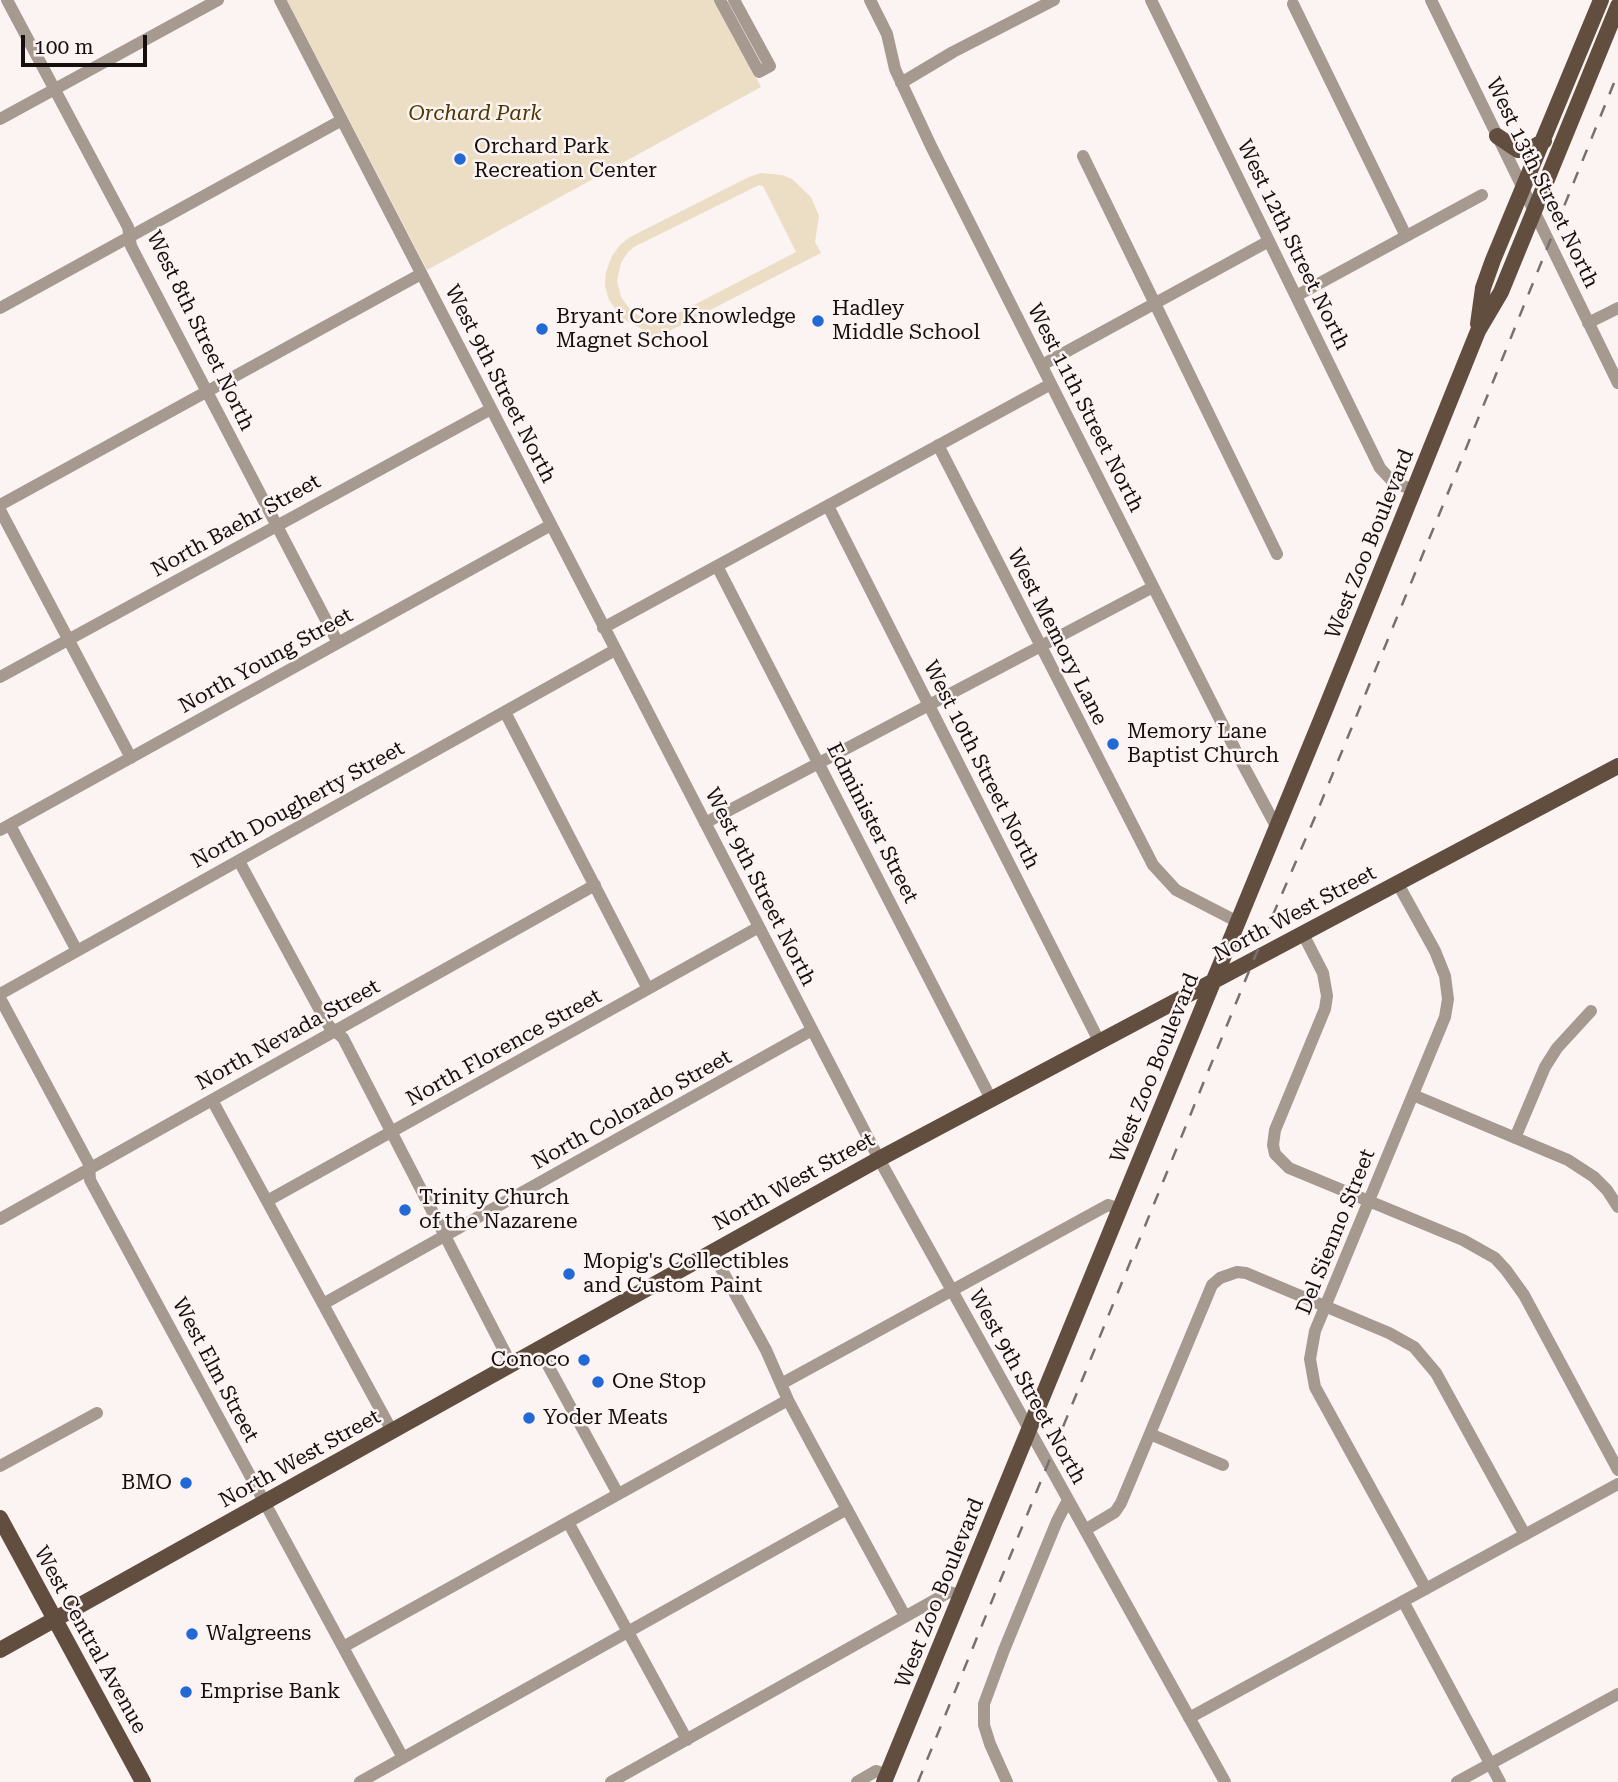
<!DOCTYPE html>
<html>
<head>
<meta charset="utf-8">
<style>
  body { margin:0 }
  #map { position:relative; width:1618px; height:1782px; overflow:hidden; background:#fcf4f2; font-family:"Roboto Serif",serif }
  canvas { display:block }
  .scale { position:absolute; left:21px; top:35px; width:126px; height:32px; box-sizing:border-box; border:4px solid #160f0e; border-top:0; padding-left:9px; font-size:21px; line-height:24px; white-space:nowrap; color:#160f0e; -webkit-text-stroke:5px #fcf4f2; paint-order:stroke }
</style>
</head>
<body>
<div id="map">
<canvas width="1618" height="1782"></canvas>
<div class="scale">100 m</div>
</div>
<script>
const c = document.querySelector('canvas').getContext('2d');
c.lineJoin = 'round';
function fill(path, color) {
  c.fillStyle = color;
  c.fill(path, 'evenodd');
}
function toPath(rows) {
  const path = new Path2D();
  for (const r of rows) {
    path.moveTo(r[0], r[1]);
    for (let i = 2; i < r.length; i += 2) path.lineTo(r[i], r[i + 1]);
  }
  return path;
}
function stroke(path, color, width, dash) {
  c.strokeStyle = color;
  c.lineWidth = width;
  c.lineCap = dash ? 'butt' : 'round';
  c.setLineDash(dash || []);
  c.stroke(path);
}
function write(font, color, halo, rows, align = 'center') {
  c.font = font + ' "Roboto Serif",serif';
  c.lineWidth = 5;
  c.setLineDash([]);
  c.textBaseline = 'middle';
  c.strokeStyle = halo;
  c.fillStyle = color;
  for (const [text, x, y, turn = 0] of rows) {
    c.save();
    c.translate(x, y);
    c.rotate((+turn || 0) * Math.PI / 180);
    c.textAlign = isNaN(turn) ? turn : align;
    if (halo) c.strokeText(text, 0, 0);
    c.fillText(text, 0, 0);
    c.restore();
  }
}
fill(toPath([
  [287,0,716,0,761,87,427,270],
  [761,173,782,175,792,179,811,197,819,216,815,242,821,253,648,342,642,329,623,319,609,300,605,286,606,272,612,256,620,245,630,237,749,177],
  [759,185,763,186,796,252,667,319,657,320,645,318,632,312,621,297,617,281,621,263,628,252,634,247]
]), '#ebdec4');
stroke(toPath([
  [7,0,128,227,131,246,338,643],
  [280,0,879,1159,1225,1782],
  [720,0,759,72,770,66,734,0],
  [870,0,887,34,895,69,931,146,1241,761,1277,828],
  [1151,0,1380,468,1394,483,1415,490],
  [1431,0,1618,383],
  [1293,4,1406,236],
  [901,83,953,52,1054,0],
  [0,119,218,0],
  [1083,156,1277,554],
  [1296,296,1482,195],
  [0,308,342,120],
  [1588,323,1618,308],
  [1042,365,1269,241],
  [938,445,1153,865,1176,890,1238,922],
  [0,505,421,274],
  [828,506,1099,1041],
  [0,510,131,758],
  [717,566,991,1099],
  [603,628,1051,384],
  [0,677,491,409],
  [505,712,648,989],
  [705,823,1153,587],
  [10,825,77,951],
  [0,830,551,525],
  [239,861,324,1018,329,1026,343,1038,511,1364],
  [1398,884,1435,951,1445,976,1448,999,1445,1017,1315,1331,1310,1359,1315,1387,1426,1589],
  [1303,934,1323,973,1327,996,1325,1009,1275,1130,1273,1145,1275,1154,1289,1168,1463,1240,1495,1258,1506,1270,1524,1295,1618,1470],
  [0,994,615,650],
  [0,998,89,1164,90,1180,403,1758],
  [1413,1095,1568,1160,1594,1177,1607,1190,1618,1207],
  [212,1100,392,1431],
  [1515,1138,1545,1067,1557,1048,1591,1011],
  [267,1201,759,927],
  [0,1219,595,885],
  [712,1252,766,1350,788,1400,811,1443,905,1616],
  [323,1304,812,1030],
  [539,1349,618,1494],
  [781,1384,1108,1205,1120,1209],
  [1150,1434,1223,1465],
  [0,1466,97,1413],
  [568,1522,687,1740],
  [1085,1530,1115,1512,1121,1503,1212,1285,1220,1278,1237,1272,1246,1273,1389,1333,1414,1347,1436,1373,1525,1535],
  [1403,1601,1500,1782],
  [343,1647,788,1400],
  [1189,1718,1618,1484],
  [360,1782,847,1509],
  [611,1782,949,1592,961,1595],
  [857,1782,876,1771,887,1775],
  [1007,1782,990,1744,984,1725,984,1704,1004,1650,1057,1521,1068,1500],
  [1457,1782,1618,1694]
]), '#a59990', 12);
stroke(toPath([
  [1497,136,1518,150,1532,148,1544,141],
  [1478,324,1483,288,1493,260,1601,0],
  [0,1518,143,1782],
  [0,1650,879,1159,1618,766],
  [884,1782,1325,710,1478,331,1501,292,1618,6]
]), '#624e3f', 16);
stroke(toPath([
  [918,1782,1254,959,1315,817,1450,488,1618,73]
]), '#78706f', 2.5, [12, 12]);
for (const [x, y, r, color] of [
  [460,159,7,"#2269d5"],
  [818,321,7,"#2269d5"],
  [542,329,7,"#2269d5"],
  [1113,744,7,"#2269d5"],
  [405,1210,7,"#2269d5"],
  [569,1274,7,"#2269d5"],
  [584,1360,7,"#2269d5"],
  [598,1382,7,"#2269d5"],
  [529,1418,7,"#2269d5"],
  [186,1483,7,"#2269d5"],
  [192,1634,7,"#2269d5"],
  [186,1692,7,"#2269d5"]
]) {
  const dot = new Path2D();
  dot.arc(x, y, r, 0, 2 * Math.PI);
  c.fillStyle = color;
  c.fill(dot);
  stroke(dot, '#fcf4f2', 2.5);
}
write('italic 21px', '#4e3801', '#fcf4f2', [
  ["Orchard Park",475,114]
]);
write('21px', '#160f0e', '#fcf4f2', [
  ["Orchard Park",474,147],
  ["Recreation Center",474,171],
  ["Hadley",832,309],
  ["Middle School",832,333],
  ["Bryant Core Knowledge",556,317],
  ["Magnet School",556,341],
  ["Memory Lane",1127,732],
  ["Baptist Church",1127,756],
  ["Trinity Church",419,1198],
  ["of the Nazarene",419,1222],
  ["Mopig's Collectibles",583,1262],
  ["and Custom Paint",583,1286],
  ["Conoco",570,1360,"right"],
  ["One Stop",612,1382],
  ["Yoder Meats",543,1418],
  ["BMO",172,1483,"right"],
  ["Walgreens",206,1634],
  ["Emprise Bank",200,1692]
], 'left');
write('21px', '#160f0e', '#fcf4f2', [
  ["West 13th Street North",1542,183,64],
  ["West 12th Street North",1293,245,64],
  ["West 8th Street North",200,331,64],
  ["West 9th Street North",500,384,63],
  ["West 11th Street North",1085,408,63],
  ["North Baehr Street",236,526,-29],
  ["West Zoo Boulevard",1370,544,-68],
  ["West Memory Lane",1057,637,63],
  ["North Young Street",266,661,-29],
  ["West 10th Street North",981,765,63],
  ["North Dougherty Street",298,805,-29],
  ["Edminister Street",872,823,63],
  ["West 9th Street North",760,887,63],
  ["North West Street",1295,914,-28],
  ["North Nevada Street",288,1035,-29],
  ["North Florence Street",504,1048,-29],
  ["West Zoo Boulevard",1155,1068,-68],
  ["North Colorado Street",632,1110,-29],
  ["North West Street",794,1182,-29],
  ["Del Sienno Street",1336,1232,-68],
  ["West Elm Street",215,1370,62],
  ["West 9th Street North",1027,1387,61],
  ["North West Street",300,1459,-29],
  ["West Zoo Boulevard",940,1593,-68],
  ["West Central Avenue",90,1640,61]
]);
</script>
</body>
</html>
